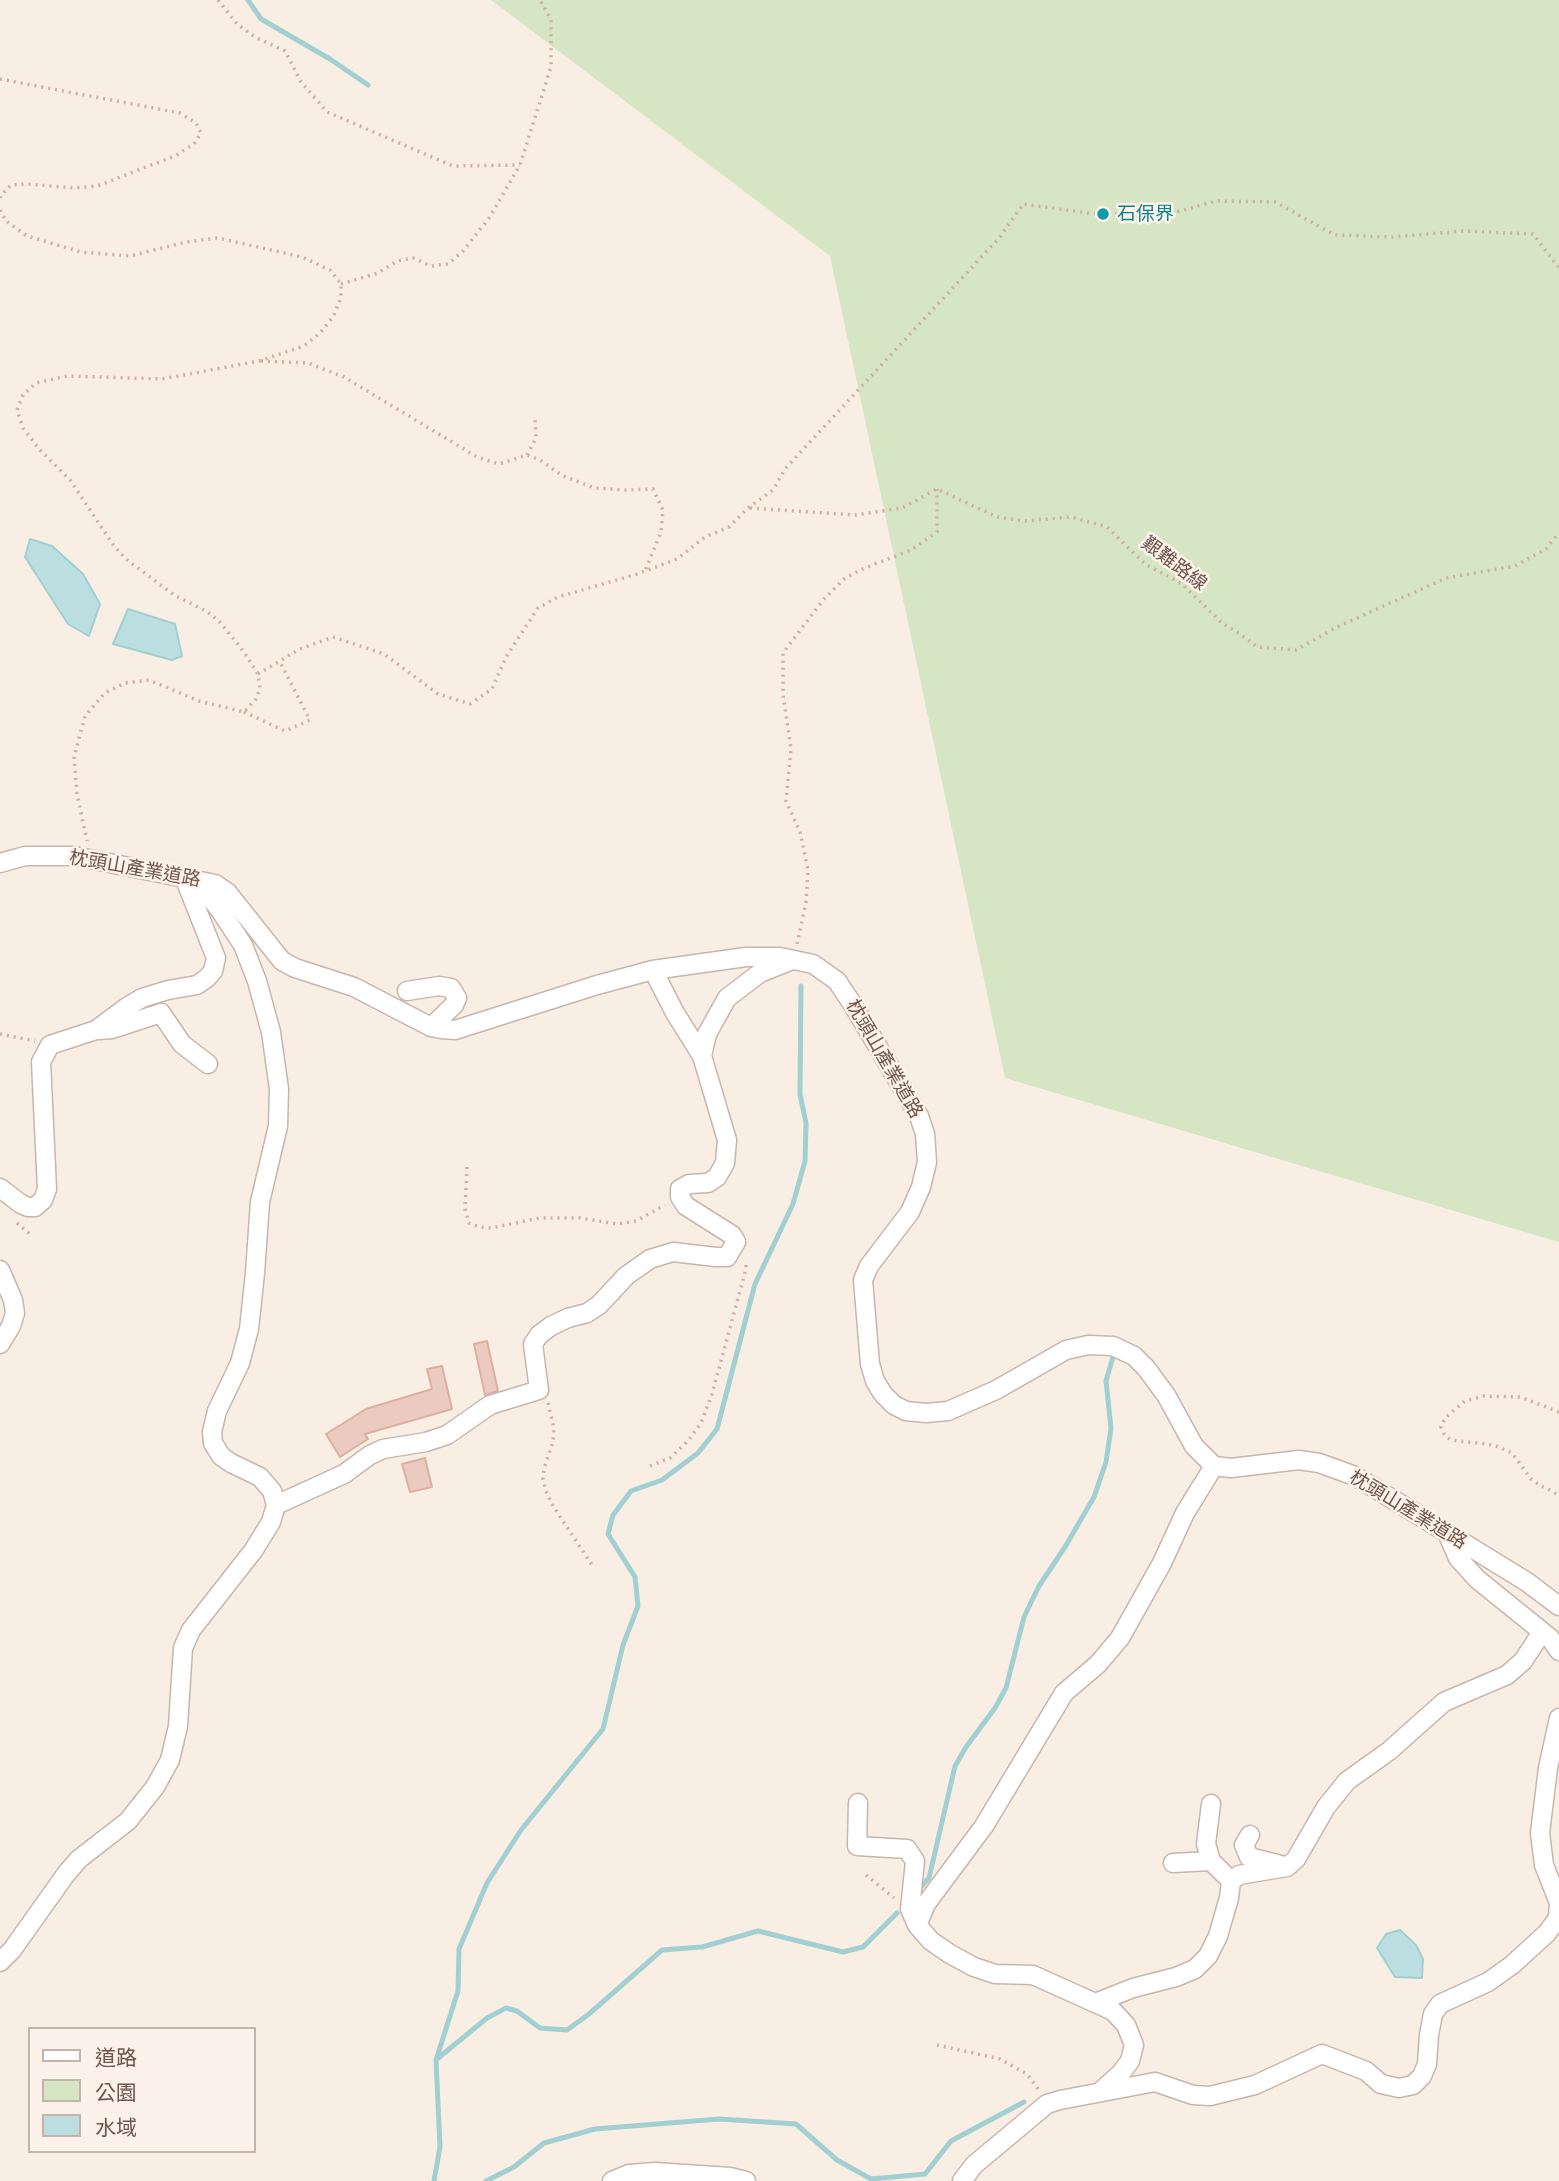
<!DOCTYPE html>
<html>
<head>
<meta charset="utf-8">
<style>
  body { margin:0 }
  #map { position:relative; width:1559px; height:2181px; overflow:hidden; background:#f9eee4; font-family:Figtree,"Noto Sans TC",sans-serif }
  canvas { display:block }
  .legend { position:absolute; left:28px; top:2027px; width:228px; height:126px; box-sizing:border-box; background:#fdf2e9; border:2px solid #c4b3ab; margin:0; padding:9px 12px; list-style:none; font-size:21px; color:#6e544d }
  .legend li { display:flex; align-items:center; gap:14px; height:35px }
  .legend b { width:35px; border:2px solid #c4b3ab }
</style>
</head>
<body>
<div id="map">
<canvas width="1559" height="2181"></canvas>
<ul class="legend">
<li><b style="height:9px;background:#fff"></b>道路</li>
<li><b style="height:19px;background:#d6e5c4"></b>公園</li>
<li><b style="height:19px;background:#bbdfe0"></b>水域</li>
</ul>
</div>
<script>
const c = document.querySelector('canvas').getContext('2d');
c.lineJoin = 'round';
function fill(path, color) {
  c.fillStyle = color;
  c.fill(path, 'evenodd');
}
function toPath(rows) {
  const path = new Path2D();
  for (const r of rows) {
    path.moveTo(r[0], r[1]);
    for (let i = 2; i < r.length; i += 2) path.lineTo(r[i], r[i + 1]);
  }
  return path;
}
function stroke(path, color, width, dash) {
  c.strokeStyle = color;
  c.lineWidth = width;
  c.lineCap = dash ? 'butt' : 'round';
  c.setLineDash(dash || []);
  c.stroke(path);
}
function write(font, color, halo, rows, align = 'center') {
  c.font = font + ' Figtree,"Noto Sans TC",sans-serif';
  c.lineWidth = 5;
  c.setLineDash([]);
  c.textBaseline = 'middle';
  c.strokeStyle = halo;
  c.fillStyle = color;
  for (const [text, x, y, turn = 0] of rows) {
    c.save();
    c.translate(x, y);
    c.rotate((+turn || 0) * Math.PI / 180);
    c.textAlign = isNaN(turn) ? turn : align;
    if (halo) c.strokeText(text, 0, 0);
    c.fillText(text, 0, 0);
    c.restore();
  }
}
fill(toPath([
  [491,0,1559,0,1559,1242,1005,1078,830,256]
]), '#d6e5c4');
const water = toPath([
  [30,539,52,546,83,574,100,604,89,636,68,624,25,557,30,539],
  [128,609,175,624,182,656,172,660,113,644,128,609],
  [1400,1930,1416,1945,1423,1959,1422,1978,1395,1977,1377,1948,1386,1934,1400,1930]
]);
fill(water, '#bbdfe0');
stroke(water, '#a2cfd1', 2);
stroke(toPath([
  [248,0,261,19,330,59,368,85],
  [917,1891,929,1878,955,1766,966,1747,995,1708,1006,1688,1024,1617,1039,1586,1065,1547,1094,1497,1106,1462,1111,1428,1106,1381,1113,1357],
  [437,2059,487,2018,506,2008,517,2011,540,2028,567,2030,589,2014,662,1950,702,1947,758,1931,843,1952,863,1947,897,1913],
  [434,2181,440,2147,436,2060,458,1991,459,1949,487,1883,521,1830,603,1729,623,1645,638,1606,635,1577,608,1534,613,1515,631,1491,662,1480,698,1453,717,1429,755,1284,793,1204,805,1161,806,1123,800,1094,801,986],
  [486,2181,514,2167,544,2143,595,2129,719,2119,796,2124,837,2160,871,2179,925,2174,951,2141,1024,2102]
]), '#a2cfd1', 5);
const building = toPath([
  [487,1341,498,1391,485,1395,474,1344,487,1341],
  [442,1366,452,1409,365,1434,368,1439,340,1457,326,1434,366,1409,432,1389,427,1369,442,1366],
  [425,1458,432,1487,410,1492,402,1464,425,1458]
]);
fill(building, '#ebcbbf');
stroke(building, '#dcb0a1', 2);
const street = toPath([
  [0,863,25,856,74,856,215,884,228,893,282,961,295,968,354,987,431,1027,441,1029,455,1030,597,985,653,970,746,957,780,957,813,964,837,981,853,1005,919,1116,925,1134,927,1162,921,1187,910,1212,869,1266,863,1280,870,1364,875,1381,883,1394,894,1405,906,1411,926,1413,948,1411,996,1390,1066,1350,1088,1345,1113,1346,1134,1356,1146,1368,1166,1395,1194,1446,1214,1466,1231,1468,1299,1460,1319,1463,1355,1476,1527,1582,1559,1606],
  [653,970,675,1013,702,1056],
  [407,991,439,986,451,988,457,998,454,1005,431,1027],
  [99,1030,112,1029,161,1013,182,1044,208,1064],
  [0,1188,21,1204,28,1207,35,1207,43,1200,47,1189,41,1062,50,1045,96,1030,127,1007,142,998,168,990,197,985,207,978,213,971,216,958,184,877],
  [0,1270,13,1300,15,1313,11,1326,0,1344],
  [276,1505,344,1474,370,1455,383,1449,426,1442,447,1435,490,1405,539,1390,533,1344,539,1335,551,1326,568,1318,587,1313,599,1305,626,1276,650,1259,673,1252,716,1257,727,1257,736,1242,732,1235,686,1206,680,1197,680,1189,689,1184,708,1183,717,1177,725,1163,727,1140,702,1056,707,1034,727,998,760,973,790,961],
  [1447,1533,1458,1558,1477,1579,1550,1638,1559,1651],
  [1559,1718,1548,1768,1540,1833,1544,1865,1559,1903],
  [858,1803,857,1846,907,1849,915,1861,910,1909,917,1925],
  [1211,1804,1206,1844,1211,1861,1231,1881],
  [1250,1835,1244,1845,1249,1857,1281,1865],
  [1173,1863,1211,1861],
  [0,1962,12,1950,66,1874,79,1859,128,1821,155,1787,170,1760,178,1726,183,1648,191,1630,253,1551,271,1522,276,1505,272,1491,260,1477,231,1463,221,1456,213,1443,212,1432,217,1411,240,1363,249,1329,255,1273,260,1202,278,1126,279,1089,271,1032,257,981,243,945,220,910,196,880],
  [1095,2003,1133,1988,1176,1977,1195,1969,1208,1956,1218,1936,1229,1898,1231,1881,1239,1875,1287,1867,1296,1859,1326,1807,1347,1781,1389,1751,1444,1702,1507,1675,1523,1661,1542,1632],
  [1100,2092,1121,2073,1130,2061,1134,2045,1126,2025,1113,2011,1033,1975,995,1974,974,1967,950,1954,931,1941,917,1925,926,1904,984,1826,1064,1693,1098,1664,1120,1638,1162,1563,1185,1513,1214,1466],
  [612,2181,629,2174,655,2172,730,2177,746,2181],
  [962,2181,974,2165,1047,2104,1060,2100,1155,2082,1193,2095,1210,2096,1255,2085,1322,2054,1366,2071,1381,2084,1399,2088,1413,2085,1422,2076,1427,2064,1429,2035,1433,2014,1440,2004,1488,1982,1512,1965,1547,1933,1558,1918,1559,1903]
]);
stroke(street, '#c8b5ac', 21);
stroke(toPath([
  [218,0,237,24,255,37,285,51,301,82,327,112,453,166,520,165],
  [0,79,180,113,196,123,201,133,194,144,175,156,97,186,75,188,27,184,11,185,1,195,0,199],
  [0,210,6,221,27,236,81,252,130,256,186,242,218,238,302,257,330,270,341,284,341,298,333,317,320,333,304,346,259,361,162,379,67,376,36,383,23,395,17,410,23,428,40,450,70,480,114,546,126,559,174,595,206,611,219,621,244,652,258,674,260,688,256,699,244,712,199,701,149,680,125,683,105,693,85,716,74,757,77,794,87,841],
  [341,284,378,273,397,261,413,258,431,266,448,264,463,251,489,218,520,165,551,67,551,20,540,0],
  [261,361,308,363,344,377,477,457,499,464,527,455,540,460,563,476,595,488,624,490,653,489,663,510,661,532,645,571],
  [527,455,536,438,535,419],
  [750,508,855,515,902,508,937,489,997,517,1024,521,1071,517,1107,527,1145,564,1182,584,1222,623,1246,638,1257,647,1296,650,1337,627,1446,578,1515,566,1546,549,1559,533],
  [258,674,300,649,333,637,384,654,438,694,470,704,492,689,506,657,538,608,558,597,637,574,677,559,705,537,729,527,748,508,773,490,785,469,1000,237,1023,204,1088,213,1162,216,1216,201,1275,202,1335,235,1393,237,1464,231,1533,234,1559,268],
  [244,712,285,731,310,720,280,662],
  [797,944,806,902,808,870,800,832,786,801,791,749,783,694,783,653,823,600,844,579,860,570,911,550,937,532,937,489],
  [0,1034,35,1041],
  [467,1167,465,1209,469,1223,479,1227,491,1228,540,1218,580,1218,617,1224,636,1221,665,1205],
  [17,1223,32,1236],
  [548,1403,554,1428,553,1442,544,1469,543,1479,546,1491,553,1506,594,1568],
  [1559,1412,1520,1397,1484,1396,1465,1401,1445,1418,1441,1427,1445,1436,1451,1440,1494,1445,1512,1453,1531,1479,1541,1486,1554,1492,1559,1497],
  [650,1466,670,1458,688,1441,701,1423,712,1394,746,1269,746,1262],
  [866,1875,894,1898],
  [937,2045,1000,2059,1027,2074,1039,2090]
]), '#d0aea2', 3.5, [2, 5]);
stroke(street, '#fff', 18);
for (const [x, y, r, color] of [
  [1103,214,7,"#0f9aa8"]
]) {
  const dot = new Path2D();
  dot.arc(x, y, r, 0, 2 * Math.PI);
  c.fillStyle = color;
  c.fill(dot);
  stroke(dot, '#fdf2e9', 2.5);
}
write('19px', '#0d838f', '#fdf2e9', [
  ["石保界",1117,214]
], 'left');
write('19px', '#6e544d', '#fdf2e9', [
  ["艱難路線",1174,564,37],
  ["枕頭山產業道路",135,869,10],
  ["枕頭山產業道路",884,1059,60],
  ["枕頭山產業道路",1408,1510,31]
]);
</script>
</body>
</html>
